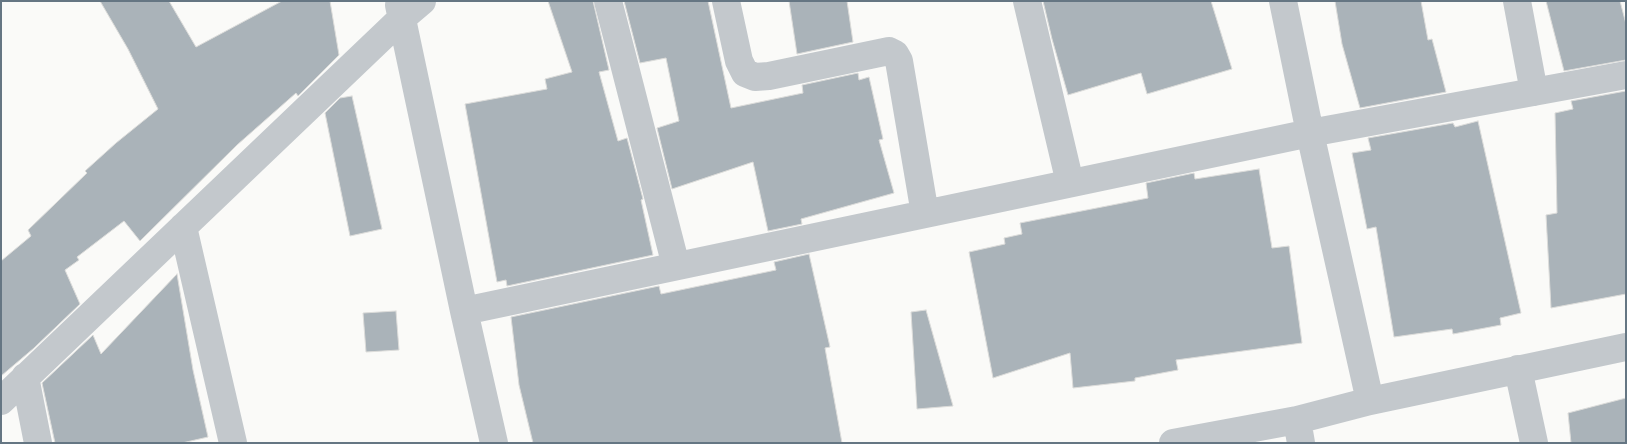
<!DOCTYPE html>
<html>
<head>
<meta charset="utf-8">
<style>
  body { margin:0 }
  #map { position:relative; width:1627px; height:444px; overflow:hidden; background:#fafaf8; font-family:"Archivo Narrow",sans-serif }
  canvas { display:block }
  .frame { position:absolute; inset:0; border:2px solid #657683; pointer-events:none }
</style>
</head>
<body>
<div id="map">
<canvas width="1627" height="444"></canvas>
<div class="frame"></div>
</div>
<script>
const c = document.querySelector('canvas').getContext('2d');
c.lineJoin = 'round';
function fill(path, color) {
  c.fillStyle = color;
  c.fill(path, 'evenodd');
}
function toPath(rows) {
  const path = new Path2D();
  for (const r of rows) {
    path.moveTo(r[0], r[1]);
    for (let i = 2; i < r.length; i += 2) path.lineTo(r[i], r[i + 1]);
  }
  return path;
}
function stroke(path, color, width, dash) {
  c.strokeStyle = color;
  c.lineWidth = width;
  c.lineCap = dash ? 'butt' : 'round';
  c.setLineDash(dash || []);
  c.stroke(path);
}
const building = toPath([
  [100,1,169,1,196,47,282,1,330,1,339,55,298,96,296,93,237,145,140,241,124,221,77,257,79,260,65,270,80,304,34,348,1,376,1,261,31,236,28,230,87,173,85,171,116,143,158,109,128,49,100,1],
  [548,1,593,1,609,70,599,72,618,141,627,138,643,199,641,200,653,255,507,286,506,280,497,282,465,104,547,89,545,79,572,72,548,1],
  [624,1,708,1,731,108,803,93,802,85,858,73,859,80,869,77,883,139,879,140,894,193,801,219,802,224,768,231,753,162,672,189,657,128,679,121,666,58,640,63,624,1],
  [789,1,847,1,853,42,797,54,789,1],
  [1043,1,1211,1,1232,69,1147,94,1141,73,1068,95,1052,39,1043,1],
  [1335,1,1421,1,1428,40,1432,39,1446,92,1360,108,1342,44,1335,1],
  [1546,1,1620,1,1626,24,1626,60,1564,71,1546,1],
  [1626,91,1626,294,1551,308,1546,215,1557,213,1555,113,1573,109,1571,101,1626,91],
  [352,96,382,229,350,236,325,113,340,98,352,96],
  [1478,121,1521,313,1500,318,1501,325,1453,334,1452,329,1394,337,1376,227,1367,229,1352,153,1371,150,1368,138,1453,123,1455,127,1478,121],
  [1259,169,1272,248,1289,246,1302,343,1176,360,1178,370,1135,378,1135,381,1073,388,1070,353,993,378,969,252,1005,244,1004,238,1022,234,1020,223,1148,198,1146,183,1194,173,1195,179,1259,169],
  [809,254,830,347,825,348,842,443,533,443,519,385,511,317,659,286,661,294,776,270,774,262,809,254],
  [177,274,193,370,208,437,182,443,55,443,42,383,93,335,101,354,177,274],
  [926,310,953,406,917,409,911,312,926,310],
  [396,311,399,350,366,352,363,313,396,311],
  [1626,398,1626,443,1571,443,1568,413,1626,398]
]);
fill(building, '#aab3b9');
stroke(building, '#dcdcda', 1);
stroke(toPath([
  [608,1,676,266],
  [726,1,739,61,745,73,755,77,769,76,889,51,895,54,899,61,925,214],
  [1027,1,1070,183],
  [1283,1,1310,133,1370,401],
  [1517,1,1534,92],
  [399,5,464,311,494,443],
  [183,227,233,443],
  [464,311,1310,133,1626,75],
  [1518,369,1534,443],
  [25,377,38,443],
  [1,401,402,18,422,1],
  [1297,420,1301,443],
  [1173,443,1297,420,1370,401,1626,347]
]), '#c3c8cc', 28);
</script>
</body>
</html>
